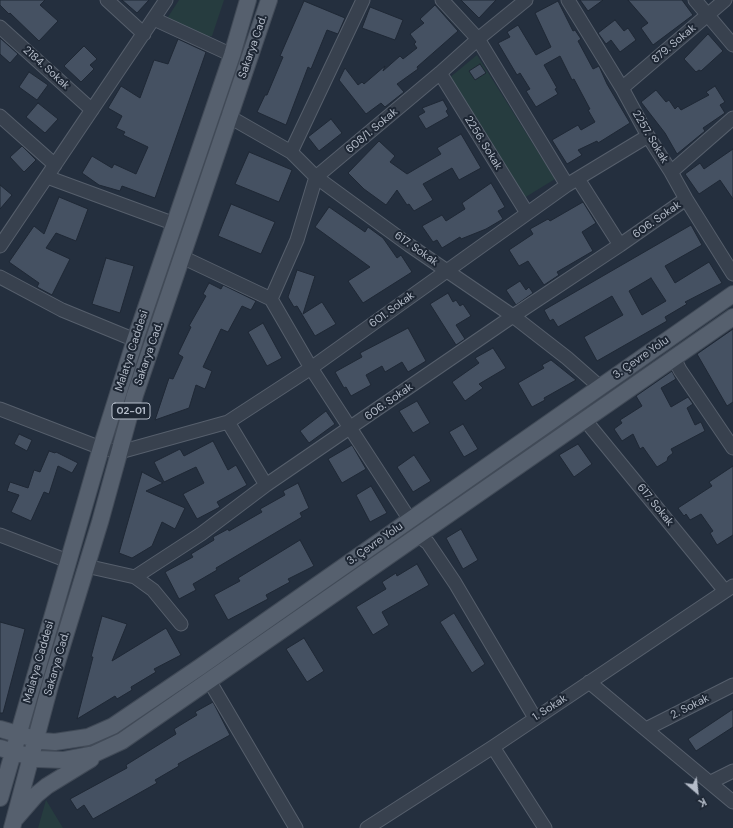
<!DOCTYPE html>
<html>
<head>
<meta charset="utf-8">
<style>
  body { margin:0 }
  #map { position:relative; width:733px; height:828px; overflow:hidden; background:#242f3e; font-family:"DM Sans",sans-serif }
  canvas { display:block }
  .north { position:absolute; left:677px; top:772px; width:40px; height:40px; -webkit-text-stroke:3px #1d2633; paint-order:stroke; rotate:152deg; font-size:11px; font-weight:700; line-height:16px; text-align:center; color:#b4bcc9 }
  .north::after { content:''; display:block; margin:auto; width:14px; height:18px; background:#b4bcc9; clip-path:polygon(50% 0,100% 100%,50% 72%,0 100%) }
</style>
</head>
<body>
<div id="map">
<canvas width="733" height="828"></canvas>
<div class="north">K</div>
</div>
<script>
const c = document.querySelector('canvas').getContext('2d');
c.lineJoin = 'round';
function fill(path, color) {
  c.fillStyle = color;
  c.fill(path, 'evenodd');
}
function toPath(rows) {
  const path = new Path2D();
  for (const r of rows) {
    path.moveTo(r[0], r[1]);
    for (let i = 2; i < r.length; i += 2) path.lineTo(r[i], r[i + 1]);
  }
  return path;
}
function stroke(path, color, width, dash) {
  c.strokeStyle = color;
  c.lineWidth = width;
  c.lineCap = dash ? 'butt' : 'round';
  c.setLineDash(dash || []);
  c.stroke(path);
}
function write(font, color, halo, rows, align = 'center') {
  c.font = font + ' "DM Sans",sans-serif';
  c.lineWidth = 4;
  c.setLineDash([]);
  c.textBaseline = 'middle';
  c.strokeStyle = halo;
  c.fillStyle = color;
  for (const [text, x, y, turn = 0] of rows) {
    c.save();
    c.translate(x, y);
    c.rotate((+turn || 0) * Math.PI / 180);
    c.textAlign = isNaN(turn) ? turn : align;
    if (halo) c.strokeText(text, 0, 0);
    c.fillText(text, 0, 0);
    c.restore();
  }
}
fill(toPath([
  [179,0,224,0,212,36,203,38,170,23,168,17],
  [477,55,555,179,524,198,448,79],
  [46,800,63,828,38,828]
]), '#263c3f');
const building = toPath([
  [0,0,45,0,40,5,58,21,39,41,10,13,9,14,0,5,0,0],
  [122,0,149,0,137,13,122,0],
  [461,0,496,0,479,18,461,0],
  [580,0,603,0,588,11,580,0],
  [628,0,682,0,693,15,653,45,641,28,648,23,628,0],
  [304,1,345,18,338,34,327,30,311,69,308,67,286,125,257,112,265,95,267,95,283,57,280,56,304,1],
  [558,1,573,31,575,30,581,39,578,41,593,69,599,66,607,84,630,123,598,143,597,141,578,150,582,155,567,164,552,140,578,125,581,130,595,122,588,110,590,109,574,79,572,80,560,56,544,65,557,88,555,89,558,94,536,107,526,91,530,89,520,73,517,75,498,43,510,37,507,32,518,25,536,55,551,47,535,13,558,1],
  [435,5,458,31,417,67,418,69,397,84,404,92,385,107,381,103,366,114,339,80,345,68,358,85,362,82,364,84,385,66,383,71,400,56,403,59,417,48,414,44,416,42,410,34,424,23,420,19,435,5],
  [370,7,403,20,395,40,362,28,370,7],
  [615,20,624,31,628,28,636,40,620,52,611,40,606,44,598,33,615,20],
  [708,34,723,51,701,71,699,70,696,72,684,59,708,34],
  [0,38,18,54,10,63,0,54,0,38],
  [178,39,206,52,155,198,122,186,120,191,99,185,82,173,92,156,112,168,114,164,136,174,148,147,123,135,125,132,116,128,122,116,108,108,121,86,140,98,154,60,168,64,178,39],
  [84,46,97,59,90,65,94,69,81,82,64,66,84,46],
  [480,64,486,73,475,80,469,71,480,64],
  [29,72,48,85,37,100,19,87,29,72],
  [715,86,725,102,720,105,725,113,703,128,705,131,677,154,665,133,641,102,656,90,666,102,669,100,675,109,678,106,681,110,709,95,706,92,715,86],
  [443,100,448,109,446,111,449,116,426,129,418,116,425,112,422,108,443,100],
  [38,103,58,119,45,133,26,117,38,103],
  [331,119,342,133,319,151,308,137,331,119],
  [461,134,481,168,459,180,452,168,423,184,433,200,414,211,409,204,407,205,397,190,386,205,364,189,348,173,379,141,395,156,390,162,407,174,441,154,437,148,461,134],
  [22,146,36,160,24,172,10,157,22,146],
  [733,149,733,199,720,180,699,194,685,174,700,163,704,169,733,149],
  [249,152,292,170,279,202,235,184,249,152],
  [491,183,505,207,498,211,503,219,486,229,461,239,460,237,442,248,437,240,433,242,422,226,442,215,446,221,465,209,462,203,491,183],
  [0,185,12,195,0,209,0,185],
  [59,197,88,209,76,241,56,233,46,248,70,259,52,295,37,287,39,283,9,262,34,226,44,234,59,197],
  [583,202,596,223,582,232,593,251,557,272,559,275,544,285,528,261,519,266,509,250,533,234,530,229,548,219,550,221,583,202],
  [231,204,275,222,261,254,218,236,231,204],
  [329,207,365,232,368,227,383,238,397,258,401,255,412,272,363,303,348,281,370,267,315,227,329,207],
  [691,225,702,245,665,266,675,283,709,262,722,283,685,302,687,304,665,317,667,321,597,361,584,337,623,315,612,296,558,327,553,319,550,321,544,310,691,225],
  [651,278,666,301,642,315,629,291,651,278],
  [106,258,134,266,120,313,92,304,106,258],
  [297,270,315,276,303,314,322,302,336,324,315,336,297,306,294,307,288,297,297,270],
  [520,281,526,290,529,287,533,293,516,305,506,290,520,281],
  [209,283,221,289,223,285,256,301,251,310,242,306,228,332,221,329,203,367,212,371,205,389,196,385,189,408,155,420,169,378,173,379,183,357,178,354,191,327,189,326,206,296,203,294,209,283],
  [448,293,453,302,456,300,460,306,463,304,471,316,456,325,465,339,456,345,430,304,448,293],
  [263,323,282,358,267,366,248,332,263,323],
  [408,328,426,361,408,372,402,362,385,372,382,366,366,375,371,385,351,396,346,387,344,388,335,372,362,357,360,353,408,328],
  [733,329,733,402,727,406,697,354,733,329],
  [493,348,506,368,479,384,483,388,465,401,452,382,479,363,475,358,493,348],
  [551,360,576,380,544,398,545,400,532,407,518,383,544,368,542,365,551,360],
  [672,371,676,379,661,388,671,407,688,397,693,404,687,408,695,425,701,422,705,431,671,449,673,453,668,457,667,461,657,467,643,447,640,449,633,434,622,441,614,429,622,423,620,420,642,406,636,396,672,371],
  [417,401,430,423,413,433,399,411,417,401],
  [326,411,335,424,309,443,300,431,326,411],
  [463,424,478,449,464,457,449,432,463,424],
  [19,434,32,440,27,451,14,444,19,434],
  [213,441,228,470,236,465,247,485,217,502,220,507,197,519,183,494,204,483,196,467,164,482,154,462,180,449,184,456,213,441],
  [578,444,592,464,574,477,559,455,578,444],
  [352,445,366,469,342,483,328,459,352,445],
  [49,451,55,453,56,452,78,463,72,473,58,466,49,494,44,492,31,521,11,512,19,495,7,491,10,482,28,488,34,470,40,472,49,451],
  [414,455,431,481,413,492,397,467,414,455],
  [733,466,733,535,717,545,710,533,713,531,701,514,690,520,686,514,684,516,678,508,712,486,709,482,733,466],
  [142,472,163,483,146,491,185,508,175,529,162,522,152,546,132,558,119,553,142,472],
  [298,483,309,508,300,513,302,517,216,568,217,570,193,584,196,590,179,599,165,572,193,557,191,554,214,540,213,537,228,529,229,531,262,512,260,509,285,495,283,491,298,483],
  [371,486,387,513,370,522,356,495,371,486],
  [461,529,478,560,463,569,446,538,461,529],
  [300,540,314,566,288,579,290,582,266,595,268,599,228,620,214,595,240,581,238,578,300,540],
  [417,564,429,585,382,612,389,625,373,635,356,607,386,589,382,582,396,573,397,576,417,564],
  [454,613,485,664,472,673,440,622,454,613],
  [102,616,127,624,112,661,166,628,181,655,154,669,156,672,131,687,132,690,117,699,115,696,77,719,93,657,91,657,102,616],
  [0,622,25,629,3,713,0,713,0,622],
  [304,638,324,671,307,682,286,649,304,638],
  [213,702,230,735,178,764,179,766,155,780,157,783,93,819,84,805,77,810,70,799,127,768,126,765,176,734,174,729,197,715,195,712,213,702],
  [733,709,733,727,696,751,688,739,733,709]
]);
fill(building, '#455162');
stroke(building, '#1f2835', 1);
const minor = toPath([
  [107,0,144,34],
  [442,0,478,39,567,185],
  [568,0,622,88,648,136,671,172,686,199,733,274],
  [695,0,733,45],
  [154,19,232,55],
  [0,27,92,110],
  [440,73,527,213],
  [622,88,725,0],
  [0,116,55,165],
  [228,116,291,152,316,177,409,245,513,316,567,358,600,387],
  [291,152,363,0],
  [671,172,733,118],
  [47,177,175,224],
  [578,179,620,245],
  [0,246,166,0],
  [182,257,271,299,311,368,410,520],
  [0,277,62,310,135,340],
  [271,299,297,240,316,177,440,73,478,39,526,0],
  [674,358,680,370,733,448],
  [0,409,101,448,120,452,228,422,311,368,567,185,648,136],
  [585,420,725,591],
  [228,422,266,485],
  [0,535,68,561],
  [419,536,428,543,455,583,535,718],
  [86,566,135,577,201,534,266,485,513,316,620,245,686,199],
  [135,577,153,590,181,624],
  [210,682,296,828],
  [589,682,733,802],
  [646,729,733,685],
  [493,747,545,828],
  [711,782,733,771],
  [367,828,493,747,733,586]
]);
const major = toPath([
  [0,729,42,741,55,742,88,737,113,726,200,667,733,294],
  [0,748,38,759,63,760,94,754,122,741,733,317],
  [0,798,101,448,135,340,232,55,248,0],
  [16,818,36,795,47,786,91,759],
  [12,828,51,682,100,522,135,395,269,0]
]);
stroke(minor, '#565f6c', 15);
stroke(major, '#414a57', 18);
stroke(minor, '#38414e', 13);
stroke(major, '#56606e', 16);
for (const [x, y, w] of [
  [131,411,38]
]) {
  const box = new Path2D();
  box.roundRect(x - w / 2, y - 8, w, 16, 3);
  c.fillStyle = '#1d2633';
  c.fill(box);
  stroke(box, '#b4bcc9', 1);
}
write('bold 10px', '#b4bcc9', null, [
  ["02-01",131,411]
]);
write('11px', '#b4bcc9', '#1d2633', [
  ["879. Sokak",674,44,-40],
  ["Sakarya Cad.",253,47,-71],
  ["2184. Sokak",46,68,42],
  ["608/1. Sokak",372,131,-40],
  ["2257. Sokak",650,137,59],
  ["2256. Sokak",483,143,58],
  ["606. Sokak",657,220,-35],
  ["617. Sokak",416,249,35],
  ["601. Sokak",392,310,-36],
  ["Malatya Caddesi",132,351,-72],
  ["Sakarya Cad.",149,354,-71],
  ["3. Çevre Yolu",641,358,-35],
  ["606. Sokak",389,402,-35],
  ["617. Sokak",655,505,51],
  ["3. Çevre Yolu",375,544,-35],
  ["Malatya Caddesi",39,662,-74],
  ["Sakarya Cad.",57,664,-74],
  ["2. Sokak",690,707,-27],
  ["1. Sokak",550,708,-33]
]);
</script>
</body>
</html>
